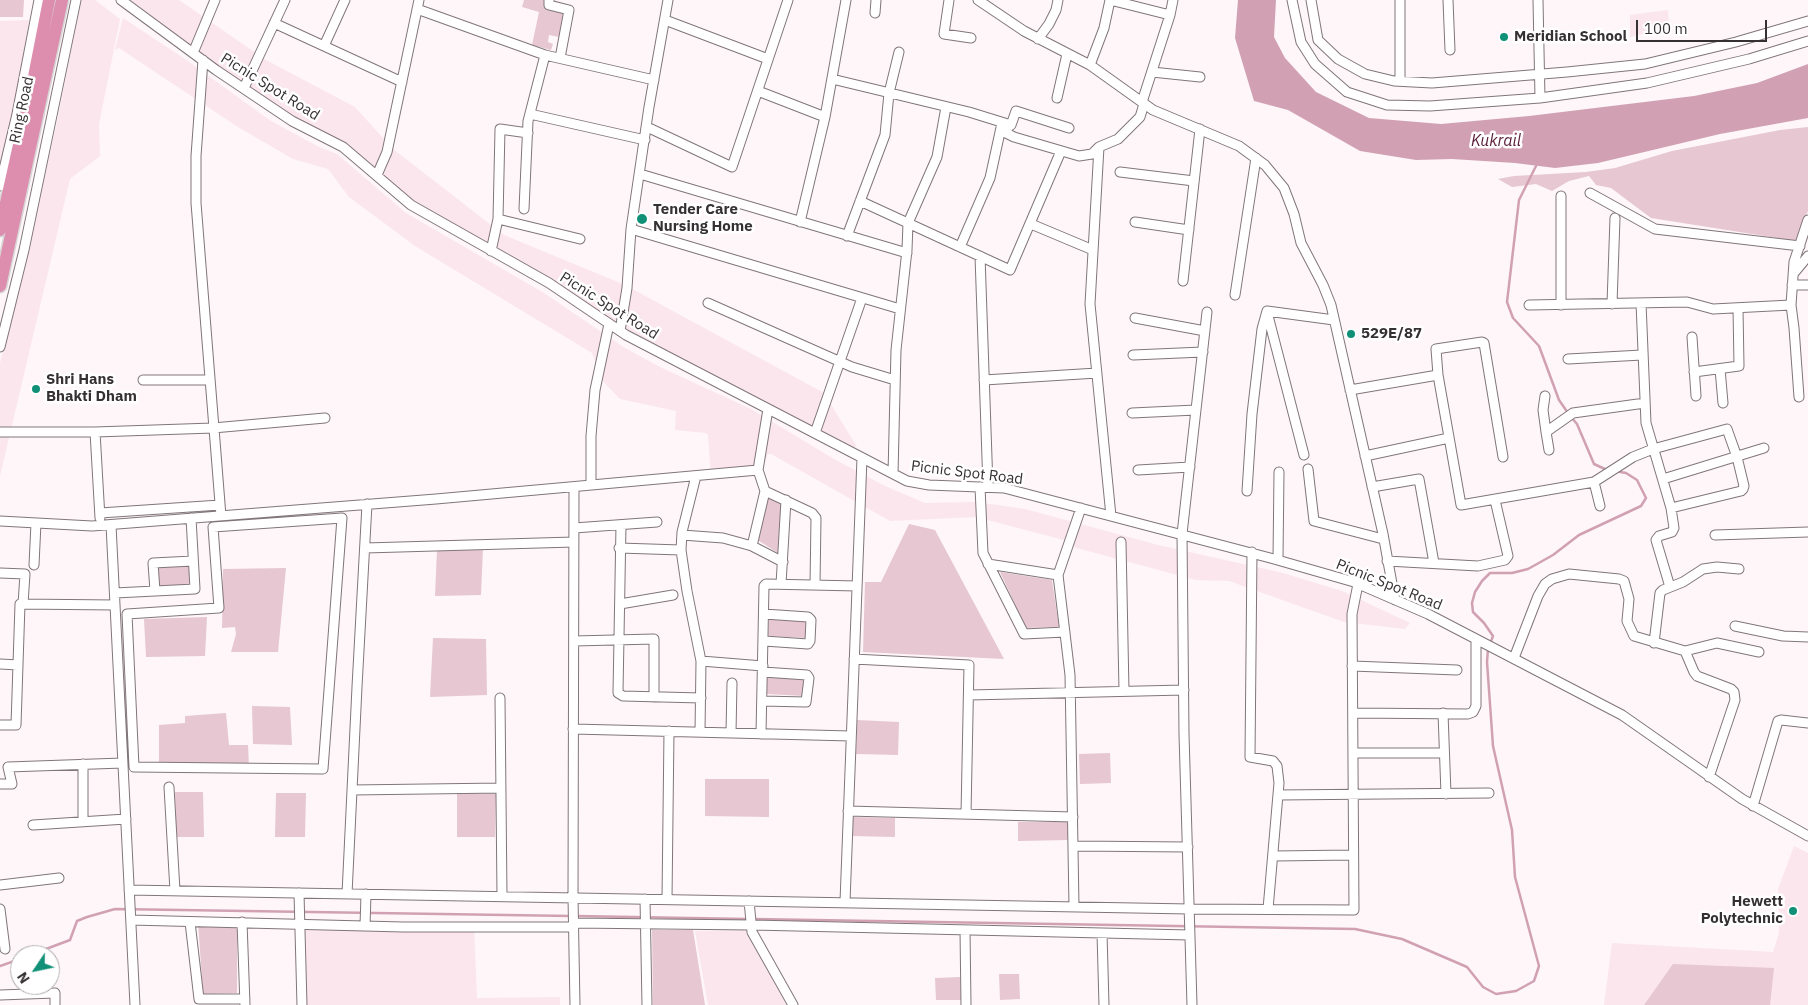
<!DOCTYPE html>
<html>
<head>
<meta charset="utf-8">
<style>
  body { margin:0 }
  #map { position:relative; width:1808px; height:1005px; overflow:hidden; background:#fef6f9; font-family:"IBM Plex Sans",sans-serif }
  canvas { display:block }
  .north { position:absolute; left:10px; top:945px; width:50px; height:50px; box-sizing:border-box; background:#fff; border:1px solid #aeacad; border-radius:50%; rotate:236deg; font-size:14px; font-weight:700; line-height:20px; text-align:center; color:#353031 }
  .north::after { content:''; display:block; margin:auto; width:18px; height:22px; background:#0f9077; clip-path:polygon(50% 0,100% 100%,50% 72%,0 100%) }
  .scale { position:absolute; left:1636px; top:20px; width:131px; height:22px; box-sizing:border-box; border:2px solid #353031; border-top:0; padding-left:6px; font-size:15px; line-height:18px; white-space:nowrap; color:#353031; -webkit-text-stroke:4px #fff; paint-order:stroke }
</style>
</head>
<body>
<div id="map">
<canvas width="1808" height="1005"></canvas>
<div class="north">N</div>
<div class="scale">100 m</div>
</div>
<script>
const c = document.querySelector('canvas').getContext('2d');
c.lineJoin = 'round';
function fill(path, color) {
  c.fillStyle = color;
  c.fill(path, 'evenodd');
}
function toPath(rows) {
  const path = new Path2D();
  for (const r of rows) {
    path.moveTo(r[0], r[1]);
    for (let i = 2; i < r.length; i += 2) path.lineTo(r[i], r[i + 1]);
  }
  return path;
}
function stroke(path, color, width, dash) {
  c.strokeStyle = color;
  c.lineWidth = width;
  c.lineCap = dash ? 'butt' : 'round';
  c.setLineDash(dash || []);
  c.stroke(path);
}
function write(font, color, halo, rows, align = 'center') {
  c.font = font + ' "IBM Plex Sans",sans-serif';
  c.lineWidth = 5;
  c.setLineDash([]);
  c.textBaseline = 'middle';
  c.strokeStyle = halo;
  c.fillStyle = color;
  for (const [text, x, y, turn = 0] of rows) {
    c.save();
    c.translate(x, y);
    c.rotate((+turn || 0) * Math.PI / 180);
    c.textAlign = isNaN(turn) ? turn : align;
    if (halo) c.strokeText(text, 0, 0);
    c.fillText(text, 0, 0);
    c.restore();
  }
}
fill(toPath([
  [81,0,95,0,120,19,99,124,100,156,70,179,0,476,0,363,57,122],
  [125,0,179,0,266,60,355,107,393,149,504,235,625,285,824,393,857,447,850,448,638,340,412,202,381,175,248,90],
  [1668,10,1669,27,1630,37,1630,15],
  [123,18,185,59,271,121,319,147,337,154,406,213,544,293,625,348,662,368,751,409,834,459,885,486,925,503,976,502,1025,509,1158,545,1283,573,1342,591,1410,623,1405,629,1344,622,1229,581,1196,580,1073,547,1064,540,976,517,890,521,771,454,768,454,761,471,711,477,708,435,706,433,675,430,676,411,620,399,602,380,592,353,415,246,349,197,328,169,293,159,238,127,119,48,115,50],
  [29,20,17,94,0,173,0,21],
  [1794,846,1808,853,1808,1005,1604,1005,1612,943,1773,952,1779,933,1778,889],
  [304,924,474,926,477,998,560,997,560,1005,307,1005],
  [747,930,786,1005,708,1005,695,931]
]), '#fbe6ed');
fill(toPath([
  [0,0,24,0,23,17,0,17],
  [524,0,545,0,544,8,563,12,559,37,549,35,548,42,553,44,551,50,532,45,539,12,522,7],
  [1808,127,1808,211,1796,241,1651,218,1611,188,1596,185,1589,176,1569,181,1552,191,1536,184,1512,187,1498,179,1514,176,1586,172,1615,168,1672,151,1780,130],
  [768,496,783,503,778,553,756,539],
  [909,524,935,530,1004,659,863,652,865,582,881,582],
  [483,548,481,595,435,596,437,550],
  [191,564,192,587,158,589,157,566],
  [286,568,278,652,231,652,236,634,235,627,222,628,223,569],
  [1000,572,1052,580,1059,627,1026,628],
  [207,617,205,656,146,657,144,619],
  [769,619,806,620,805,638,768,636],
  [433,638,486,639,487,695,430,697],
  [767,677,804,679,804,696,767,694],
  [252,706,290,707,292,745,253,744],
  [226,713,229,745,248,745,249,767,159,766,159,725,185,723,185,716],
  [857,720,899,722,898,755,856,754],
  [1110,753,1111,783,1080,784,1079,754],
  [705,779,769,779,769,817,705,816],
  [175,792,203,792,204,837,176,837],
  [276,793,306,793,305,837,275,837],
  [457,793,496,794,495,837,457,837],
  [852,817,895,818,895,837,852,836],
  [1018,822,1069,822,1069,840,1018,841],
  [198,922,237,922,237,993,203,994],
  [652,930,693,930,705,1005,653,1005],
  [1673,964,1774,968,1770,1005,1644,1005],
  [999,974,1019,974,1020,999,1000,1000],
  [960,977,961,1000,936,1000,935,978]
]), '#e6c7d2');
fill(toPath([
  [1238,0,1276,0,1274,37,1285,58,1316,92,1369,118,1441,124,1529,116,1694,96,1757,83,1808,64,1808,118,1720,134,1598,163,1555,168,1515,163,1452,159,1416,160,1360,151,1288,110,1254,101,1235,38]
]), '#d1a1b3');
stroke(toPath([
  [1537,164,1519,200,1507,302,1513,318,1539,346,1559,400,1568,413],
  [1571,417,1577,424,1594,464,1607,470],
  [1490,644,1493,636,1484,623,1473,612,1472,603,1475,592,1482,581,1490,573,1512,573,1528,569,1553,555,1579,535,1641,506,1646,498,1637,480,1626,473,1615,471],
  [576,916,748,919],
  [754,919,1355,929,1402,939,1467,967,1483,987,1496,994,1516,991,1534,981,1539,966,1515,877,1512,830,1493,746,1487,662,1488,649],
  [30,955,70,940,77,921,87,917,115,909,571,916],
  [0,966,20,959]
]), '#d1a1b3', 2.5);
const minor = toPath([
  [121,0,216,70,292,121,343,147,411,205,549,283,626,335,907,481,929,485,1004,488,1274,559,1354,582,1428,614,1622,715,1742,799,1808,836],
  [549,0,549,5,569,10,560,58],
  [949,0,944,34,971,38],
  [978,0,1024,31,1090,65,1153,110,1239,146,1265,165,1284,188,1294,214,1301,243,1323,285,1331,305,1383,534,1395,600],
  [1110,0,1170,15],
  [1292,0,1301,42,1315,64,1347,92,1387,105,1430,106,1540,98,1647,83,1749,59,1808,41],
  [1311,0,1318,40,1338,59,1365,74,1394,81,1432,83,1567,72,1645,64,1736,42,1808,21],
  [1400,0,1400,81],
  [1448,0,1450,50],
  [1538,0,1540,98],
  [417,9,545,55,654,80],
  [875,13,876,0],
  [665,20,768,59],
  [274,23,402,82],
  [1038,39,1049,24,1056,10,1058,0],
  [324,46,345,0],
  [193,53,215,0],
  [203,60,196,156,196,203,221,516],
  [1090,65,1104,28,1110,0],
  [1152,72,1200,77],
  [832,79,969,112,1011,125,1016,111,1069,128],
  [244,88,285,0],
  [758,91,825,117],
  [1057,98,1067,54],
  [1142,102,1170,15,1173,0],
  [530,114,645,140],
  [1009,125,1006,133,1014,137,1079,156,1092,154,1099,147],
  [647,127,732,167,788,0],
  [528,133,500,129,498,219,580,239],
  [1120,172,1194,181],
  [640,174,907,253],
  [377,175,387,152,419,0],
  [0,186,17,114,39,0],
  [1590,193,1655,229,1800,246],
  [860,201,1010,270,1061,151],
  [524,209,528,121,545,55],
  [800,222,825,117,846,0],
  [1135,222,1189,230],
  [1031,224,1093,250],
  [631,229,900,309],
  [847,236,885,135,889,93,899,52],
  [960,247,990,178,1002,123],
  [491,251,498,219],
  [980,256,988,487],
  [1794,273,1808,256],
  [1183,281,1200,129],
  [1792,285,1808,285],
  [1235,295,1256,158],
  [708,303,852,367,895,380],
  [1641,303,1646,423,1671,508,1674,528,1672,532,1659,536,1656,540,1670,587],
  [1612,304,1615,218],
  [1529,305,1687,302,1713,309,1791,305],
  [1561,305,1561,196],
  [1267,311,1334,320],
  [1267,312,1304,455],
  [1135,318,1205,331],
  [620,331,627,288,631,229,649,107,668,0],
  [1692,337,1696,396],
  [0,347,24,250,76,0],
  [1133,355,1203,352],
  [1568,359,1642,355],
  [1720,369,1723,403],
  [1694,372,1739,366,1738,308],
  [143,380,209,380],
  [984,380,1097,373],
  [1350,390,1438,375],
  [1545,396,1543,410,1546,432],
  [1799,397,1794,328,1791,305,1794,262,1808,220],
  [1132,413,1196,410],
  [0,432,95,432,213,428,325,418],
  [95,432,100,518],
  [815,433,862,298],
  [1549,450,1546,432,1573,413,1645,403],
  [1365,456,1449,438],
  [1503,457,1484,343,1482,342,1436,349,1438,375,1461,505,1594,482,1633,457,1653,449,1727,429,1737,457,1744,486,1743,489,1741,491,1671,508],
  [1308,469,1314,521,1383,539],
  [758,470,765,491,812,513,816,518,815,585],
  [1138,470,1190,467],
  [893,474,896,350,907,250,908,223,937,157,946,107],
  [696,476,682,532,681,550,687,591,701,661,700,732],
  [1663,479,1764,448],
  [1594,482,1600,506],
  [591,485,591,436,595,390,609,324],
  [574,487,573,897,575,1005],
  [980,487,983,553,1024,634,1065,632],
  [1372,487,1419,479,1434,563],
  [1247,491,1252,414,1262,329,1267,311],
  [100,513,220,505],
  [1111,516,1090,304,1099,147,1118,139,1140,117,1144,104],
  [342,518,323,769,134,767,127,614,219,608,213,527,342,518],
  [0,521,92,526,436,499,758,470,768,409],
  [111,525,135,1005],
  [621,525,618,693,623,696,701,698],
  [574,528,657,522],
  [682,535,723,538,752,546,783,562],
  [1715,535,1808,532],
  [1121,542,1124,691],
  [752,546,765,491],
  [365,548,574,542],
  [619,548,681,550],
  [1252,552,1250,757,1273,761,1277,766,1279,783,1268,909],
  [1278,559,1279,472],
  [1387,561,1478,566,1505,560,1508,556,1495,500],
  [988,564,1058,575],
  [34,565,36,523],
  [0,573,25,574,23,604],
  [781,584,786,500],
  [155,591,153,563,193,561],
  [115,593,195,589,191,518],
  [620,604,673,595],
  [1735,626,1783,636,1808,637],
  [574,641,654,639,654,697],
  [764,641,808,644,810,641,811,620,808,617,764,614],
  [1654,643,1660,593,1663,590,1683,582,1703,569,1717,567,1739,569],
  [1685,651,1694,672,1697,676,1731,689,1734,692,1735,700,1709,777],
  [1514,658,1538,596,1545,584,1552,579,1569,574,1619,579,1624,581,1629,599,1627,621,1634,636,1685,651,1717,643,1759,652],
  [854,659,969,665,966,814],
  [701,661,763,666],
  [0,664,18,665],
  [1352,666,1457,670],
  [969,695,1184,690],
  [500,698,502,896],
  [762,701,806,702,809,678,807,675,763,672],
  [1353,713,1468,714,1473,712,1476,706,1476,639],
  [1443,713,1446,794],
  [0,725,16,725,20,604,115,605],
  [573,729,851,736],
  [731,733,732,683],
  [761,734,764,586,766,584,857,586],
  [1353,753,1444,753],
  [83,764,83,821],
  [0,784,12,784,8,767,123,763],
  [169,787,175,891],
  [352,790,501,788],
  [1278,795,1489,793],
  [1753,806,1778,721,1781,720,1808,723],
  [848,811,1073,817],
  [33,825,126,819],
  [1074,846,1188,847],
  [1273,856,1353,855],
  [0,885,59,878],
  [129,890,1190,909,1354,910,1352,614,1358,584],
  [299,893,302,1005],
  [347,894,357,687,367,504],
  [645,899,647,1005],
  [667,899,669,731],
  [749,901,752,932,793,1005],
  [845,902,862,458],
  [1074,906,1070,675,1058,575,1081,508],
  [0,909,5,949],
  [131,920,403,927,574,927],
  [190,922,199,999,245,999],
  [242,922,245,1005],
  [574,923,752,925,1190,935],
  [365,926,366,894],
  [965,930,966,1005],
  [1102,933,1104,1005],
  [0,995,55,993,55,1005],
  [1192,1005,1184,734,1182,534,1207,312]
]);
const highway = toPath([
  [0,230,33,82,49,0],
  [0,286,62,0]
]);
stroke(minor, '#81767a', 11);
stroke(highway, '#d7d6d6', 15);
stroke(minor, '#fff', 9);
stroke(highway, '#dd8dad', 12);
for (const [x, y, r, color] of [
  [1504,37,5,"#0f9077"],
  [642,219,6,"#0f9077"],
  [1351,334,5,"#0f9077"],
  [36,389,5,"#0f9077"],
  [1793,911,5,"#0f9077"]
]) {
  const dot = new Path2D();
  dot.arc(x, y, r, 0, 2 * Math.PI);
  c.fillStyle = color;
  c.fill(dot);
  stroke(dot, '#fff', 2);
}
write('bold 15px', '#353031', '#fff', [
  ["Meridian School",1514,37],
  ["Tender Care",653,210],
  ["Nursing Home",653,227],
  ["529E/87",1361,334],
  ["Shri Hans",46,380],
  ["Bhakti Dham",46,397],
  ["Hewett",1783,902,"right"],
  ["Polytechnic",1783,919,"right"]
], 'left');
write('15px', '#353031', '#fff', [
  ["Picnic Spot Road",270,87,32],
  ["Ring Road",22,110,-78],
  ["Picnic Spot Road",609,306,32],
  ["Picnic Spot Road",967,473,7],
  ["Picnic Spot Road",1389,585,22]
]);
write('italic 16px', '#5b203b', '#fff', [
  ["Kukrail",1496,141]
]);
</script>
</body>
</html>
